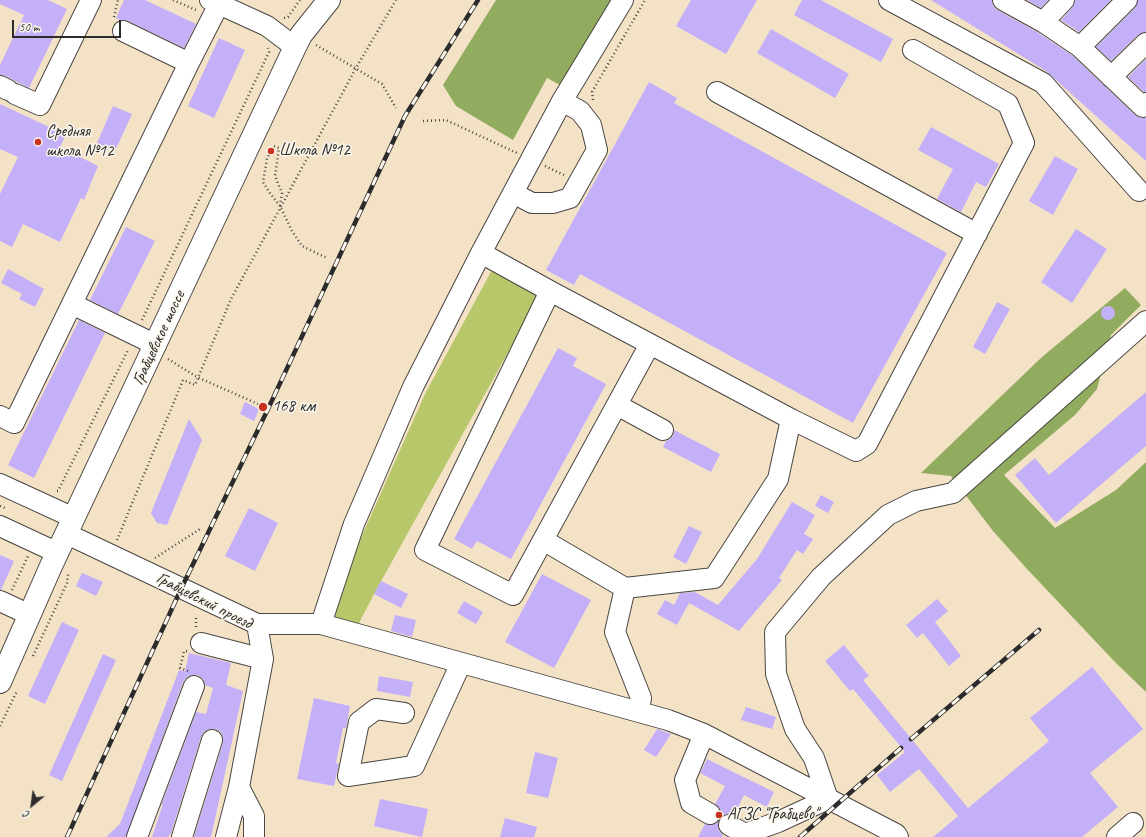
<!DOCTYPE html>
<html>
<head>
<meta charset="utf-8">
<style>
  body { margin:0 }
  #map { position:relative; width:1146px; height:837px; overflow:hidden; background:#f4e2c7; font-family:Caveat,sans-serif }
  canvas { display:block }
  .north { position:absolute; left:12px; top:785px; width:40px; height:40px; -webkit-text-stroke:3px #fbf7ec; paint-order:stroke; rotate:209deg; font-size:11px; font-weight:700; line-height:16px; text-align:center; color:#2b2b2b }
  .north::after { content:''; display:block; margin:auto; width:14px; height:18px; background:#2b2b2b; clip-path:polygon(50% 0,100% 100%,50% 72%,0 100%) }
  .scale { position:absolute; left:12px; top:20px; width:109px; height:18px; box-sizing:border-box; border:2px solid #2b2b2b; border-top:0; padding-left:5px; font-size:12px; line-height:14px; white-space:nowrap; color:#2b2b2b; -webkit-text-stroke:3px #fbf7ec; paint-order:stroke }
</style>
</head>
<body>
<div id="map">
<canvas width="1146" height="837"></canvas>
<div class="north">С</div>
<div class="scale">50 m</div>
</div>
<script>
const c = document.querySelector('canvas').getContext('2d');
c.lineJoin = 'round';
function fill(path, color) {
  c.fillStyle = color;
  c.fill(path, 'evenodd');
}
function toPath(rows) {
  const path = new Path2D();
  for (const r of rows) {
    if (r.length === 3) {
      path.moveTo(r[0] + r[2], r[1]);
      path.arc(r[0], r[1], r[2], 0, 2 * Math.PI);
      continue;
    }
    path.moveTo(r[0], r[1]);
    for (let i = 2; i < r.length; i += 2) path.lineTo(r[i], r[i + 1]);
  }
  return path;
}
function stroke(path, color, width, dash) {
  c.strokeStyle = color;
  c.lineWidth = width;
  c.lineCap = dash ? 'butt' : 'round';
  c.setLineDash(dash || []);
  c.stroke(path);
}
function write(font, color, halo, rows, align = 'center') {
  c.font = font + ' Caveat,sans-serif';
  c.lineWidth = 3;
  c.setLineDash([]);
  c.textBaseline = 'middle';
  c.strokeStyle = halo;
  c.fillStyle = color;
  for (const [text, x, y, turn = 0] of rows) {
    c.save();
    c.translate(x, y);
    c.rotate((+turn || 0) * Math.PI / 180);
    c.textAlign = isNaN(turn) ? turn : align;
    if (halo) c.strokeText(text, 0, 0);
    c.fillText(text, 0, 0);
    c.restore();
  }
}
fill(toPath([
  [493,268,541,293,374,594,356,629,330,618,344,576,425,394]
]), '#b7c76a');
fill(toPath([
  [496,0,612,0,560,85,547,78,513,140,456,106,443,85],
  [1125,288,1141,305,1111,335,1097,389,1075,415,1004,475,1055,528,1116,490,1146,462,1146,692,1114,661,1028,570,993,531,951,476,921,473,1042,357]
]), '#91ac5e');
fill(toPath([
  [0,0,48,0,67,9,29,88,5,76,0,75,0,65,24,15,0,4],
  [124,0,145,0,196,24,184,48,128,21,120,20,116,18],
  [691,0,757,0,726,54,676,26],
  [802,0,821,0,893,39,881,62,794,15],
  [931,0,992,0,993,6,997,10,1037,32,1073,56,1135,115,1140,118,1146,118,1146,161,1046,71],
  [1027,0,1048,0,1041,8],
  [1075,0,1111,0,1079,32,1061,20,1072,8],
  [1138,0,1146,0,1146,32,1138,35,1111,61,1096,47,1135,8],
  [771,29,849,74,835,98,757,53],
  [219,38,245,50,214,118,188,106],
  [1146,59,1146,92,1144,92,1128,77],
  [649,82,677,98,674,103,947,253,853,423,580,274,574,285,546,270],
  [0,104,66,135,60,147,98,166,84,200,81,198,60,242,23,224,12,247,0,241,0,194,18,157,0,149],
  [113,106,132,114,115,151,97,143],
  [931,127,999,164,986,187,976,182,961,212,937,199,953,169,918,150],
  [1055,156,1078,169,1053,215,1029,201],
  [126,227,155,241,118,314,90,300],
  [1076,229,1107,249,1072,303,1041,282],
  [8,269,44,289,35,307,19,299,22,294,1,283],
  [997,302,1010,309,985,354,973,347],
  [1108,313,7],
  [79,320,105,333,34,478,8,465],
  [558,348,577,358,573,366,606,384,511,559,477,541,472,549,454,539],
  [1146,392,1146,446,1056,523,1015,475,1035,458,1049,475],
  [245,402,259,409,254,421,240,414],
  [189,419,202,440,167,525,157,523,151,513],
  [674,430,720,454,711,472,663,447,666,441,669,440,673,436],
  [821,495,834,502,828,513,815,506],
  [792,502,815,515,804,534,813,539,803,554,797,550,779,578,782,580,739,631,689,603,677,625,657,614,665,600,674,605,680,593,695,592,718,605,757,559],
  [249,508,278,523,255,571,225,556],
  [689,526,702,532,686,564,673,557],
  [0,555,14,561,1,590,0,590],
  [82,573,103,582,96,596,76,586],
  [542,574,591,600,554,668,505,642],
  [381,581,408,594,401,608,374,594],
  [937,599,948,611,935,622,961,656,949,666,923,633,917,638,906,625],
  [464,601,483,612,476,624,457,613],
  [395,615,416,620,412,637,391,631],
  [62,622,79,630,45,704,28,696],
  [844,645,869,676,863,680,968,808,1049,741,1030,718,1092,667,1143,729,1090,773,1118,807,1082,837,933,837,958,816,919,769,890,792,877,775,905,752,853,689,850,691,825,661],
  [189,653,231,663,226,685,243,691,211,837,194,837,223,743,223,737,221,732,216,729,210,729,204,731,201,737,171,833,168,837,152,837,163,804,161,806,196,712,206,714,213,688,205,685,203,679,198,675,193,675,187,677,183,682,126,837,106,837,120,824,179,670,185,671],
  [103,654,116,660,62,781,49,775],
  [379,676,413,682,410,697,377,691],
  [314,698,350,706,346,728,343,728,336,763,339,764,334,786,297,779],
  [746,707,776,717,772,729,741,720],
  [657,729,671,734,656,757,644,750],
  [535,752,558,758,548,798,526,793],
  [707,759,774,792,767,807,744,795,734,815,728,814,724,815,721,818,721,814,720,809,715,804,725,786,700,773],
  [380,799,428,809,422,837,374,826],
  [505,818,537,827,534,837,500,837],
  [718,821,718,826,719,831,723,835,722,837,698,837,705,824,710,825,715,824]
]), '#c4aff9');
const minor = toPath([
  [210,0,267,26,295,47],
  [889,0,1043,83,1139,191],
  [1003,0,1043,22,1080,47,1143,107,1146,103],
  [1043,22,1064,0],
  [123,31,189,63],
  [1080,47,1127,0],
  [1111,77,1146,43],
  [0,86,8,90],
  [717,92,977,234],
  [15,94,40,105,91,0],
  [513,193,532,203,553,203,570,198,597,150,591,125,580,111,562,101],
  [481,253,550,291],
  [72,304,156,345],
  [617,405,663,430],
  [0,416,14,423,189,63,219,4],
  [791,419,856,451,867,444,1024,143,1008,104,913,50],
  [0,484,74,518],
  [0,526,58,553],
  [67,534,257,624,321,624,668,720,704,734,896,834,898,837],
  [543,540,513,595,425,550,550,291,650,344],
  [625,588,543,540,650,344,791,419,778,479,714,578,625,588,615,632,641,698,639,711],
  [0,601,30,615],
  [321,624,354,524,413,387,481,253,562,101,623,0],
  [201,643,263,659],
  [404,713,376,709,359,722,348,776,414,766,461,663],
  [704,734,685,780,691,803,710,814],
  [239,787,254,816,254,837],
  [729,825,745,834,778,822,828,799,814,758,795,729,776,674,775,632,821,577,888,515,916,501,953,493,1146,321],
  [137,837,194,686],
  [182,837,212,740],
  [226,837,239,787,263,659,257,624],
  [1117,837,1133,823]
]);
const major = toPath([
  [0,682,51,566,295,47,301,35,329,0]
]);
stroke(minor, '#494642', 22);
stroke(major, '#494642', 24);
stroke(toPath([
  [173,0,196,10],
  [114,17,118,0],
  [284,18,288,17,300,0],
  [316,45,382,84,396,108],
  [593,100,592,92,645,0],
  [423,121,446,120,517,153],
  [545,166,564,175],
  [280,206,269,192,263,182,267,159,273,146,279,148,275,176,282,193,280,206,292,231,302,246,327,258],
  [142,320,269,52,268,48],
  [168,359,197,377,258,404],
  [57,491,58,491,128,350],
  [0,506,7,509],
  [117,540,183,380,195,385,231,299,356,68,396,0],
  [155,558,200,529],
  [12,590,28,556],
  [196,618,196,627],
  [187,651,184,651,180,668,188,671],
  [33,656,67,583,68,574],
  [0,726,17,691]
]), '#494642', 2.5, [1, 3]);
stroke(minor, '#fff', 20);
stroke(major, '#fff', 22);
const rail = toPath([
  [911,739,1039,630],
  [67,837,181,589,268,409,405,116,478,0],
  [800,837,901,748]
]);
stroke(rail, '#2b2b2b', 4.5);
stroke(rail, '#fbf7ec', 3, [9]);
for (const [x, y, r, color] of [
  [38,142,4,"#c8321e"],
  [271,151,4,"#c8321e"],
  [263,407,5,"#c8321e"],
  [719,815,4,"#c8321e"]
]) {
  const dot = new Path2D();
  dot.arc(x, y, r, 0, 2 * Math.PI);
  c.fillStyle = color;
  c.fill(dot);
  stroke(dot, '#fbf7ec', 1.5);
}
write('17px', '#2b2b2b', '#fbf7ec', [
  ["Средняя",46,132],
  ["школа №12",46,152],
  ["Школа №12",279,151],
  ["168 км",272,407],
  ["АГЗС \"Грабцево\"",727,815]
], 'left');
write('17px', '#2b2b2b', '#fbf7ec', [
  ["Грабцевское шоссе",159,338,-65],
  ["Грабцевский проезд",204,601,27]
]);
</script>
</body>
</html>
